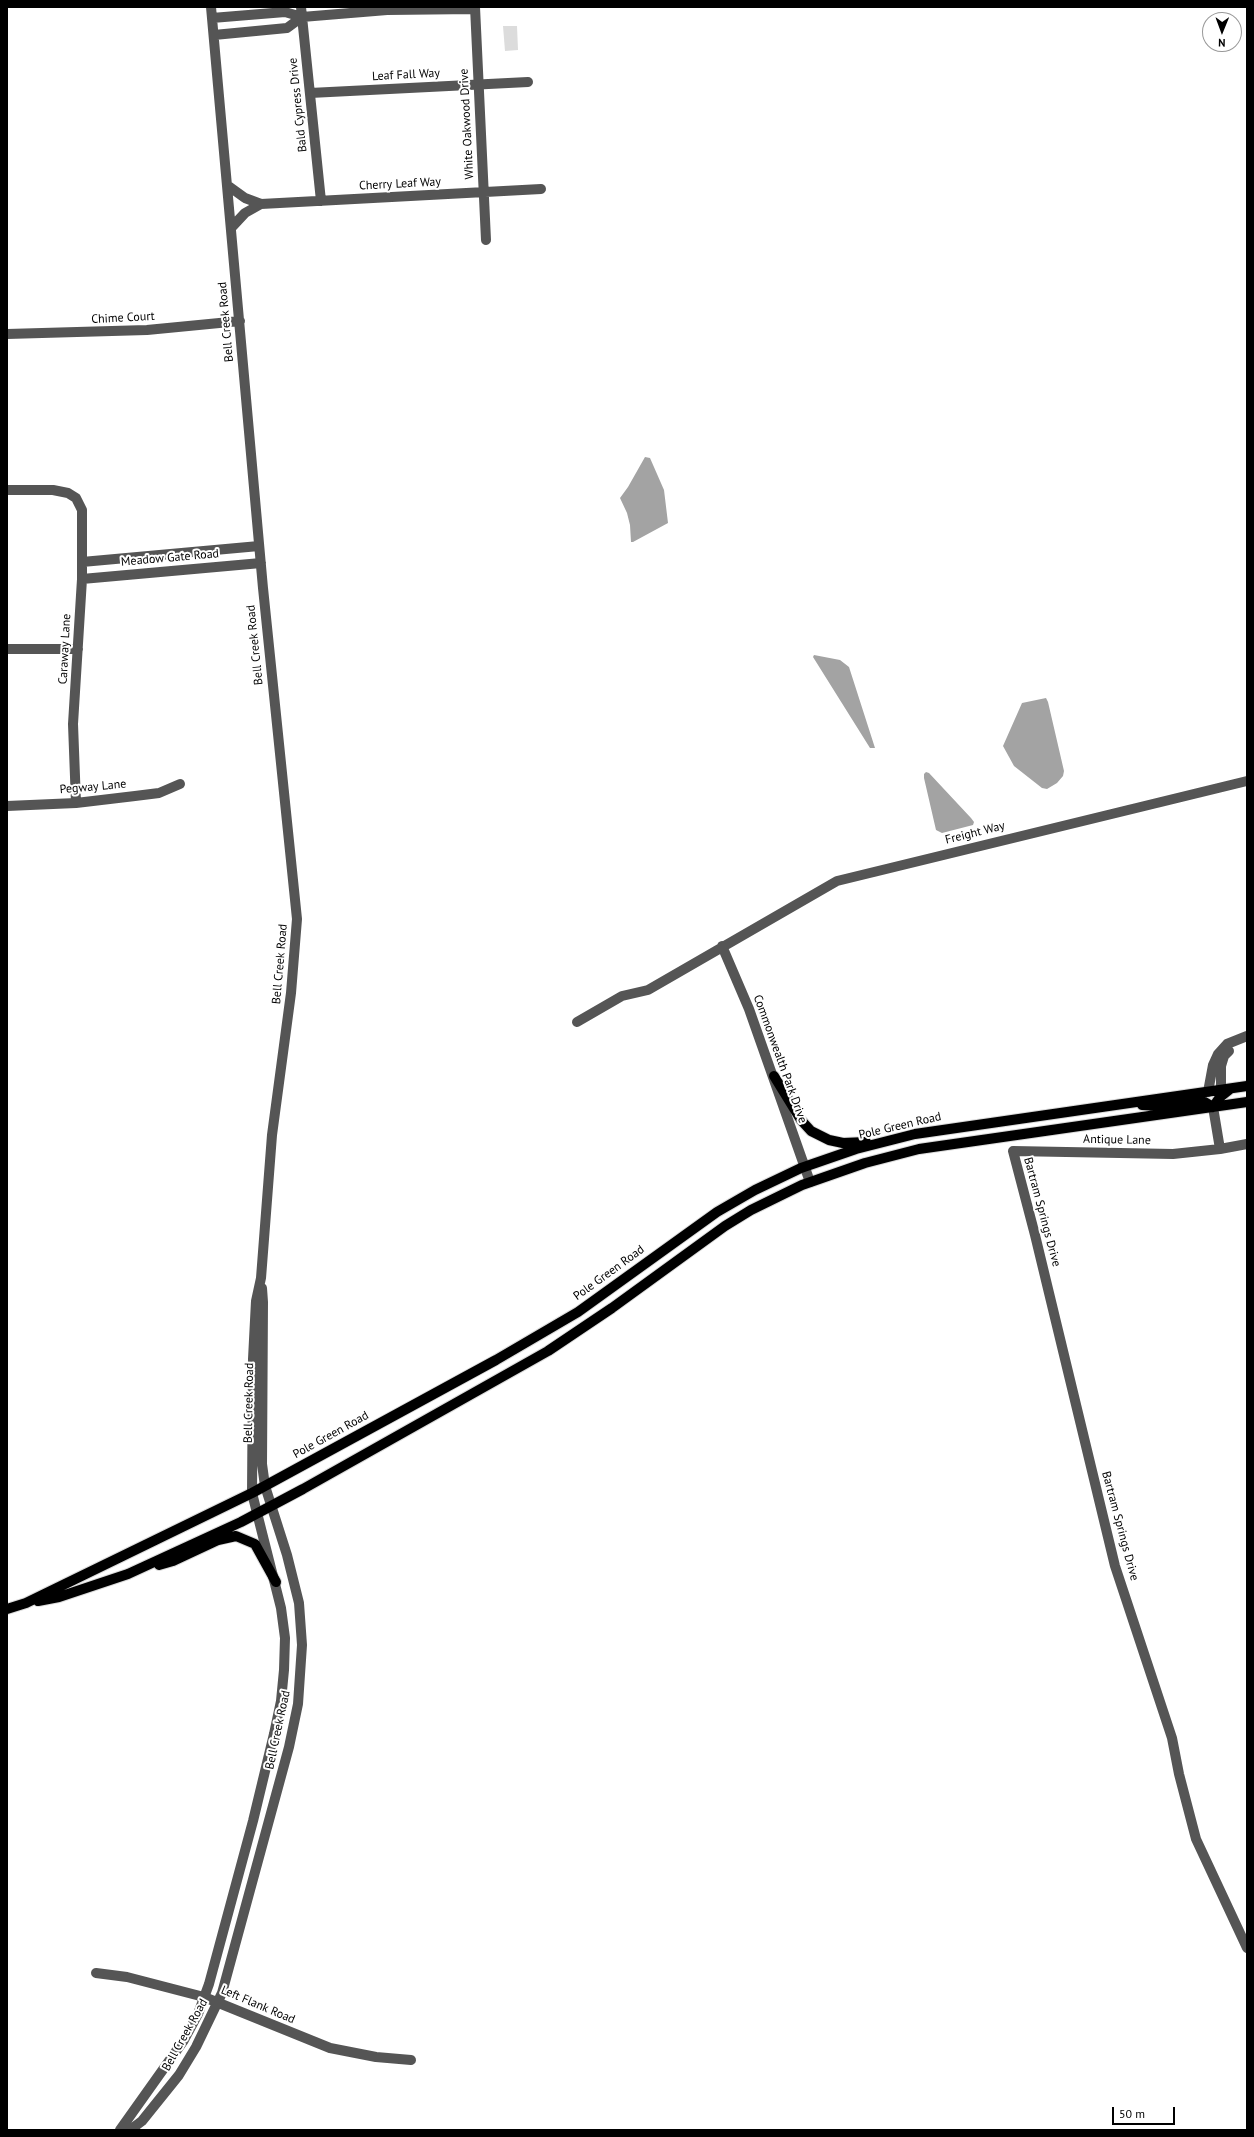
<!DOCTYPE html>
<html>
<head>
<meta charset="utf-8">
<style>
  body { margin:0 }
  #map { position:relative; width:1254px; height:2137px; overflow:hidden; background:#fff; font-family:"PT Sans",sans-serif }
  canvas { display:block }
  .frame { position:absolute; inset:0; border:8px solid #000; pointer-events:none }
  .north { position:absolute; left:1202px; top:12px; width:40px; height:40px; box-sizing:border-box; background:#fff; border:1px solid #999; border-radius:50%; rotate:181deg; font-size:11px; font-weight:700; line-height:16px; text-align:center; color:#000 }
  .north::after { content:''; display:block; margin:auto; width:14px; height:18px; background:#000; clip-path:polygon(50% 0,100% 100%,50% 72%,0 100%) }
  .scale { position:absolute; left:1112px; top:2107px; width:63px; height:18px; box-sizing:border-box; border:2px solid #000; border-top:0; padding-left:5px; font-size:12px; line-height:14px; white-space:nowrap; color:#000; -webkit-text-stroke:3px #fff; paint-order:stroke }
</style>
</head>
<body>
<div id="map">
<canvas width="1254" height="2137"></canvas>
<div class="frame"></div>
<div class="north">N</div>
<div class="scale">50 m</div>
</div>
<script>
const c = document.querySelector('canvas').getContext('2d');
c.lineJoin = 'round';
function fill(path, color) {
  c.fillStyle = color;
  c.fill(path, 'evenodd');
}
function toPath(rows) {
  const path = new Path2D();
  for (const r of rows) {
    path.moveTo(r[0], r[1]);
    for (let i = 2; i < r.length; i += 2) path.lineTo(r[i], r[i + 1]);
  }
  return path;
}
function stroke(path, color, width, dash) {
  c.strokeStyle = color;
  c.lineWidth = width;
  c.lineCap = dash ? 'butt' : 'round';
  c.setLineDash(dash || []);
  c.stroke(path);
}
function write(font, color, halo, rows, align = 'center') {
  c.font = font + ' "PT Sans",sans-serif';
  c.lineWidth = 4;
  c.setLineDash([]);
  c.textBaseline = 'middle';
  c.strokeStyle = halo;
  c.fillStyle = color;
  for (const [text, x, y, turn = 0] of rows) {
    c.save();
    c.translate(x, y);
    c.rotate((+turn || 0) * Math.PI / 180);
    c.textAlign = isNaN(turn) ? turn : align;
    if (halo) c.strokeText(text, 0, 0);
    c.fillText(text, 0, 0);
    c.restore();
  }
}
fill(toPath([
  [503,26,517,26,518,50,505,51]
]), '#dcdcdc');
fill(toPath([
  [645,457,650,458,664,490,668,523,633,542,631,542,630,525,627,513,620,498,628,487],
  [814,655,840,660,849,667,875,748,870,748,813,657],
  [1046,698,1048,702,1064,771,1063,776,1057,783,1047,789,1042,788,1014,766,1003,746,1022,703],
  [926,772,929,773,971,818,974,822,973,825,942,833,936,830,924,778,924,774]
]), '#a3a3a3');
const major = toPath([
  [774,1076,801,1120,811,1131,829,1140,843,1143,866,1142],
  [1142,1105,1158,1106,1203,1101,1213,1107,1220,1097,1230,1089],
  [159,1565,173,1561,218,1540,236,1536,255,1544,276,1582],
  [38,1601,59,1597,128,1574,241,1522,303,1489,548,1351,612,1308,725,1226,751,1210,802,1185,865,1163,919,1149,1247,1102],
  [7,1609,26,1603,252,1493,496,1360,578,1312,717,1212,755,1190,801,1168,856,1149,915,1134,1247,1086]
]);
stroke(major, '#dbdbdb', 12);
stroke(toPath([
  [301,7,321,201],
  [475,7,486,240],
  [212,18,285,12,302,17,387,10,475,9],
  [214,35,287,28,302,17],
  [310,93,528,82],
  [227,185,245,198,261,204,541,189],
  [231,228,245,213,261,204],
  [7,334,147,330,240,321],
  [7,490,53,490,68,493,76,498,82,510,82,579,73,724,76,803],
  [82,562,259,546],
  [82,579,261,563],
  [7,649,78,649],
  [7,806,76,803,135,796,159,793,180,784],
  [722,946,749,1009,810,1182],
  [577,1022,622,996,648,990,837,881,1247,781],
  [1221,1090,1221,1066,1224,1056,1229,1051],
  [1208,1092,1213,1065,1218,1054,1227,1044,1247,1036],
  [1213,1107,1220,1149],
  [1247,1144,1220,1149,1173,1154,1013,1151,1035,1235,1115,1566,1172,1738,1179,1774,1196,1839,1247,1948],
  [96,1973,127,1977,204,1997,330,2048,376,2057,411,2060],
  [120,2130,184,2040,198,2014,209,1984,253,1821,274,1734,281,1701,284,1670,285,1638,281,1608,252,1493,253,1359,256,1301,261,1278,272,1135,291,993,297,919,263,588,211,7],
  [130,2130,142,2121,179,2075,196,2047,222,1993,289,1747,298,1704,302,1645,299,1603,287,1555,265,1486,262,1464,263,1302,262,1288]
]), '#555', 10);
stroke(major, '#000', 10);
write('12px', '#000', '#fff', [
  ["Leaf Fall Way",406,75,-3],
  ["Bald Cypress Drive",298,105,-96],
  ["White Oakwood Drive",467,124,-93],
  ["Cherry Leaf Way",400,184,-3],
  ["Chime Court",123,318,-3],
  ["Bell Creek Road",226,322,-95],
  ["Meadow Gate Road",170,558,-5],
  ["Bell Creek Road",255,645,-96],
  ["Caraway Lane",65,649,-87],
  ["Pegway Lane",93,787,-5],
  ["Freight Way",975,833,-14],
  ["Bell Creek Road",280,964,-85],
  ["Commonwealth Park Drive",780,1059,70],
  ["Pole Green Road",900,1126,-13],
  ["Antique Lane",1117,1140,1],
  ["Bartram Springs Drive",1042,1212,75],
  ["Pole Green Road",609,1273,-36],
  ["Bell Creek Road",249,1403,-89],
  ["Pole Green Road",331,1435,-29],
  ["Bartram Springs Drive",1120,1526,75],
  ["Bell Creek Road",278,1730,-78],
  ["Left Flank Road",258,2005,23],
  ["Bell Creek Road",185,2035,-61]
]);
</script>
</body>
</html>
